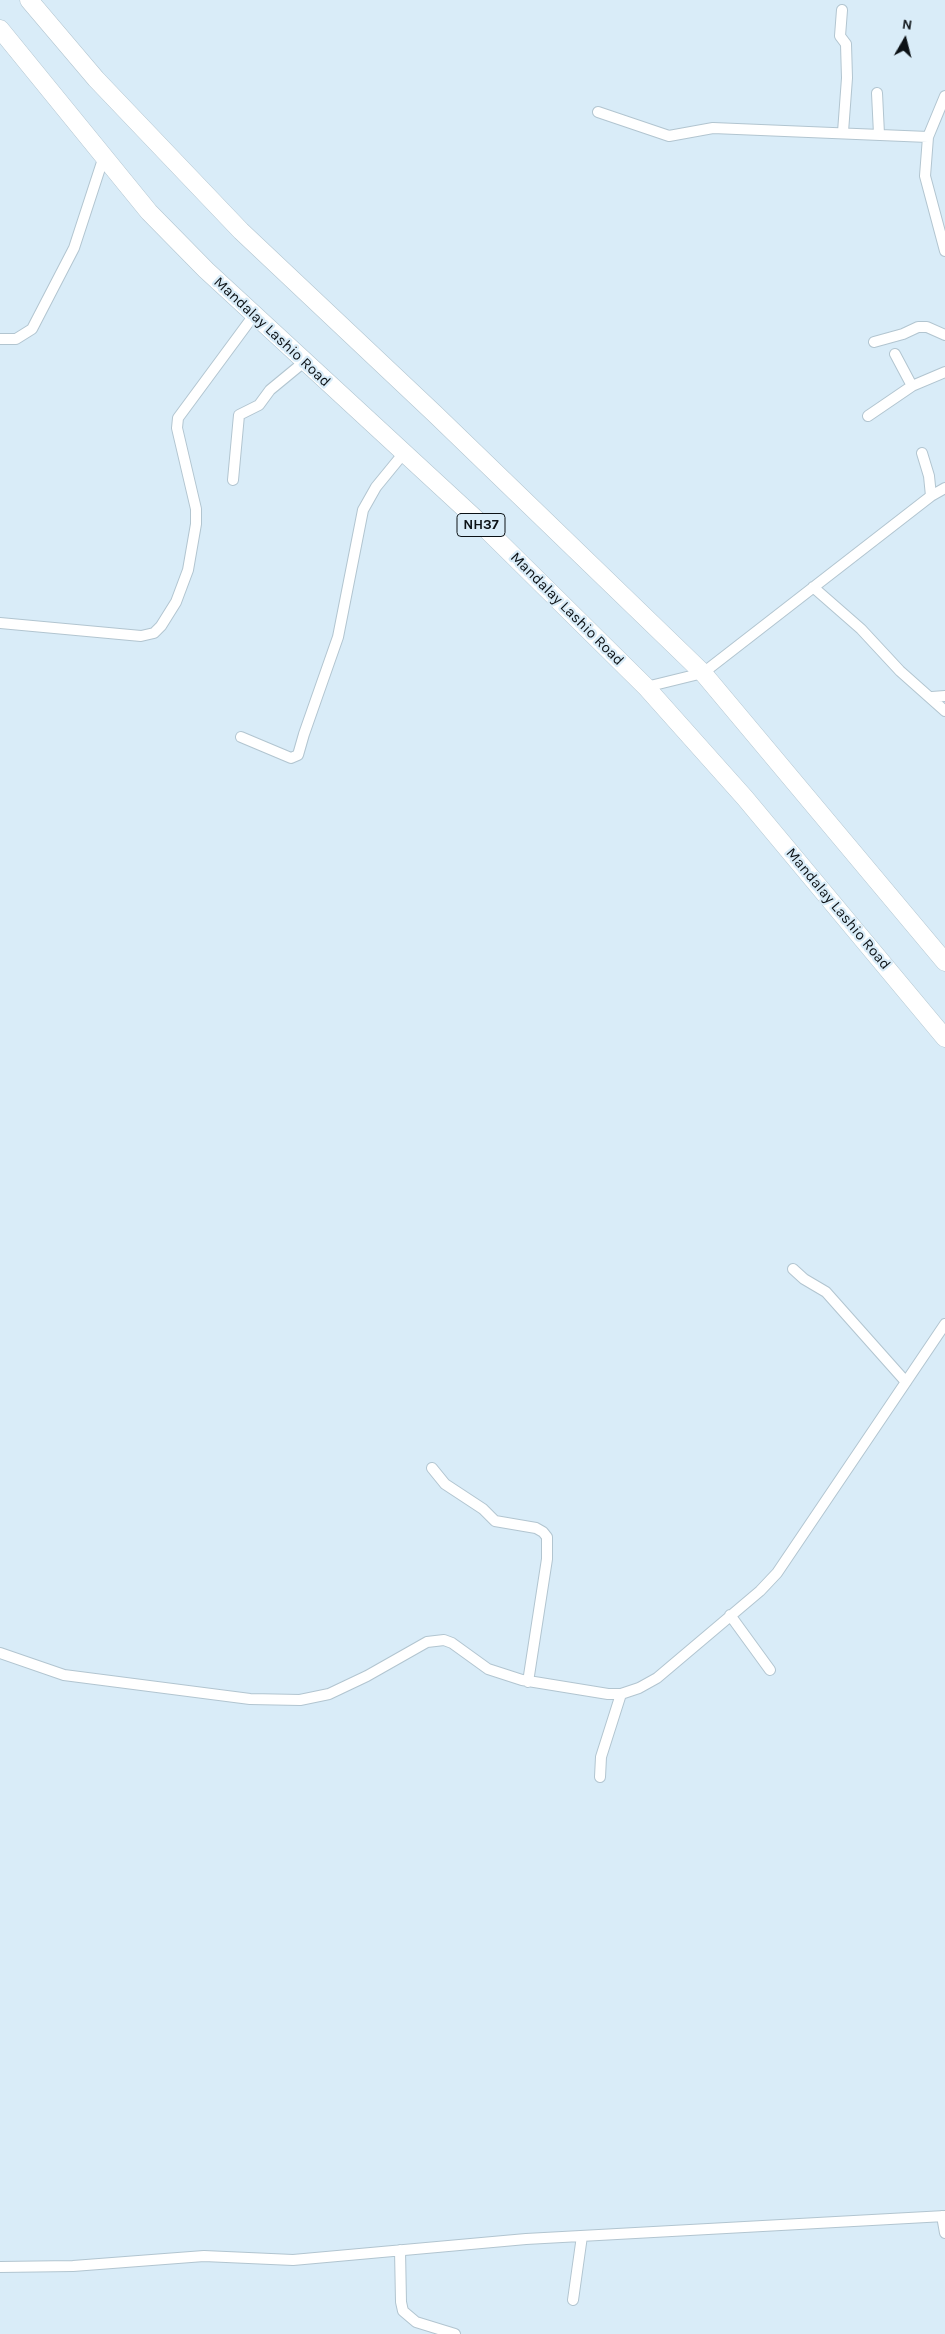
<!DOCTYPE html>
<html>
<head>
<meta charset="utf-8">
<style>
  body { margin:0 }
  #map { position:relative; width:945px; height:2334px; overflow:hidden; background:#d9ecf8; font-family:Karla,sans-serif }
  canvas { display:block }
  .north { position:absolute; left:880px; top:15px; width:50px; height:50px; -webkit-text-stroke:4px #d9ecf8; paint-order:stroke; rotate:8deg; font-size:14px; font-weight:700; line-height:20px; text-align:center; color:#0c1216 }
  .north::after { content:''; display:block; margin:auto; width:18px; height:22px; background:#0c1216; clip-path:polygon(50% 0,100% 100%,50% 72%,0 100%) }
</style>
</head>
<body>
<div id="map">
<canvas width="945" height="2334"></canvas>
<div class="north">N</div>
</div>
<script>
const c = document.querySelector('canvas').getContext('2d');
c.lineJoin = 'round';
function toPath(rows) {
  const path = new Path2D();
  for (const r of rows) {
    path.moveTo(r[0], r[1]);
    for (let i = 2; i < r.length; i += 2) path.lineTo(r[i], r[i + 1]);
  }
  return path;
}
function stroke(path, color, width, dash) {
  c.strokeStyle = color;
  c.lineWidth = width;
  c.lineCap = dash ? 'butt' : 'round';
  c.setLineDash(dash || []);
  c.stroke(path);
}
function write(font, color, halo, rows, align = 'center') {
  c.font = font + ' Karla,sans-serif';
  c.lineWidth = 4.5;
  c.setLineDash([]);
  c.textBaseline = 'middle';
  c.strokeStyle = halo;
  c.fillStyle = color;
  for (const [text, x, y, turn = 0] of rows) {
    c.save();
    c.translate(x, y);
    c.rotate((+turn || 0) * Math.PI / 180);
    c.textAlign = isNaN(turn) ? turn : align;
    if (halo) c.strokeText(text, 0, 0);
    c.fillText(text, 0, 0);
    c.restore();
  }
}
const street = toPath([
  [842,10,840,36,846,44,847,78,843,132],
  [877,93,879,134],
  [945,96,928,137,925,176,945,251],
  [598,112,669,136,713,128,928,137],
  [0,339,16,339,32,329,74,248,104,156],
  [874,342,903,334,918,327,927,327,945,335],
  [895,354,912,386],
  [868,416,912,386,945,372],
  [922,453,929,476,931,496],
  [233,480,239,415,259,405,270,390,304,362],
  [813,587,861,629,900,671,945,711],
  [0,623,141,636,154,633,161,626,176,602,188,570,196,524,196,509,177,428,178,418,254,315],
  [646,687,703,673,931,496,945,488],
  [932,697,945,696],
  [241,737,291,758,298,755,304,734,338,637,363,510,376,487,403,454],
  [793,1269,804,1279,826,1292,906,1382],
  [432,1468,445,1484,483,1509,495,1521,536,1528,543,1532,547,1537,547,1559,528,1682],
  [730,1615,770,1670],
  [0,1653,64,1675,250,1699,300,1700,329,1694,367,1676,427,1642,444,1640,452,1643,488,1669,522,1680,608,1694,621,1694,639,1688,657,1678,760,1591,777,1573,945,1324],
  [600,1777,601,1757,621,1694],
  [942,2216,945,2233],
  [400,2250,401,2302,403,2311,416,2322,455,2334],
  [0,2267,73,2266,204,2256,293,2260,526,2239,945,2216],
  [573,2300,582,2236]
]);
const highway = toPath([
  [29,0,96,79,241,231,435,414,703,673,945,962],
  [0,29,149,212,206,270,477,520,646,687,745,798,945,1038]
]);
stroke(street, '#b2c5d0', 12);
stroke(highway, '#b2c5d0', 19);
stroke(street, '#fff', 10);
stroke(highway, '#fff', 18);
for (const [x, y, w] of [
  [481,525,48]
]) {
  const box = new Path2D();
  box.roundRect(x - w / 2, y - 11.5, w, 23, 4);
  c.fillStyle = '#d9ecf8';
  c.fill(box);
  stroke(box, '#0c1216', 1);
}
write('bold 14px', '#0c1216', null, [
  ["NH37",481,525]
]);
write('15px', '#0c1216', '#d9ecf8', [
  ["Mandalay Lashio Road",272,332,43],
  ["Mandalay Lashio Road",567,609,45],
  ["Mandalay Lashio Road",838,909,50]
]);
</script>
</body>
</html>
